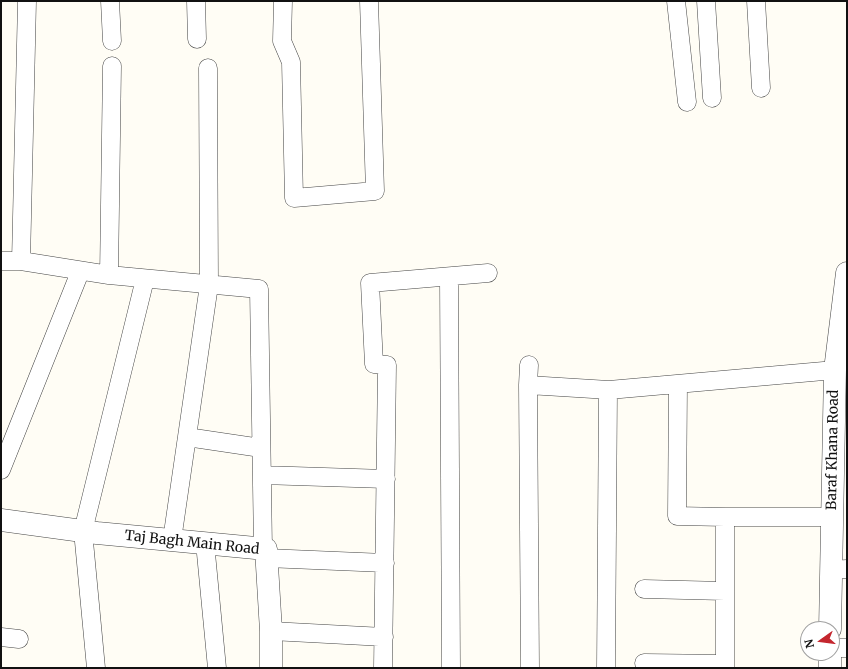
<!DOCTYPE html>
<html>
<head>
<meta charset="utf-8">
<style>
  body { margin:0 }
  #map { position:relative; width:848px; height:669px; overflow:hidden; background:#fffdf5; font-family:Merriweather,serif }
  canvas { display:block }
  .frame { position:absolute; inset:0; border:2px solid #111; pointer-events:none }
  .north { position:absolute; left:800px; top:621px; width:40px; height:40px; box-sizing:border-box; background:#fff; border:1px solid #a0a0a0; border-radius:50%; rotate:256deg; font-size:11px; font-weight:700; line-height:16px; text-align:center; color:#111 }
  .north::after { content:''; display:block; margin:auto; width:14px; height:18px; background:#c4262e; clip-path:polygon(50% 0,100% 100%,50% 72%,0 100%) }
</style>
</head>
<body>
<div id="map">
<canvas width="848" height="669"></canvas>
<div class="frame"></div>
<div class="north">N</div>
</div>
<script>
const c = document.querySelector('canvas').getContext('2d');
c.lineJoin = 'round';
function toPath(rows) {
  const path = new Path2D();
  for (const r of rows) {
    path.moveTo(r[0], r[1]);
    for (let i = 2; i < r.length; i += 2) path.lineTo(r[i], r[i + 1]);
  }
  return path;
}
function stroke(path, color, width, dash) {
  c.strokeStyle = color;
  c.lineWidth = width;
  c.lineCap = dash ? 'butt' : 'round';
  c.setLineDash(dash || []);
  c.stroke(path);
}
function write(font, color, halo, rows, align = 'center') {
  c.font = font + ' Merriweather,serif';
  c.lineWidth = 4;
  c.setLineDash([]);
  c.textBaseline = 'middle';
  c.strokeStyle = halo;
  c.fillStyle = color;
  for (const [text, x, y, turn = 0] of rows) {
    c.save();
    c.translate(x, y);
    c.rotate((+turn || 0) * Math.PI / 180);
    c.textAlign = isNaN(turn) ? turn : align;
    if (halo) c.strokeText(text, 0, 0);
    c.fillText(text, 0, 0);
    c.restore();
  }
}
const minor = toPath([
  [110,1,112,41],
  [196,1,197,39],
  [283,1,282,41,291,62,294,198,375,191,369,1],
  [676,1,687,102],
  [706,1,712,98],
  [756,1,761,88],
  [1,261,21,261,109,275,259,289,263,549],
  [21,261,27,1],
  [109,275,112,66],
  [449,277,451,668],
  [529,365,528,385,530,668],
  [678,384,677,516,725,517],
  [528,385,609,390,835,370],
  [187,437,261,448],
  [1,470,80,272],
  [262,475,386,479],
  [172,540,209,285,208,68],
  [205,543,217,668],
  [266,558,385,563],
  [831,570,847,569],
  [644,589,725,591],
  [271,631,384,637],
  [1,637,19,639],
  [832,648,847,648],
  [644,663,725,664],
  [96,668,83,531,145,279],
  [383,668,387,365,374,364,370,283,488,273],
  [606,668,608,390],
  [725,668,725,517,832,517]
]);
const tertiary = toPath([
  [1,520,97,533,266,549,271,631,271,668],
  [830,629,835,370,847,273],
  [830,668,830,653]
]);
stroke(minor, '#444', 19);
stroke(tertiary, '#444', 23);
stroke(minor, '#fff', 18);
stroke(tertiary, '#fff', 22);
write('14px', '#111', '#fff', [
  ["Baraf Khana Road",833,450,-89],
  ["Taj Bagh Main Road",192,543,6]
]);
</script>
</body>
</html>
